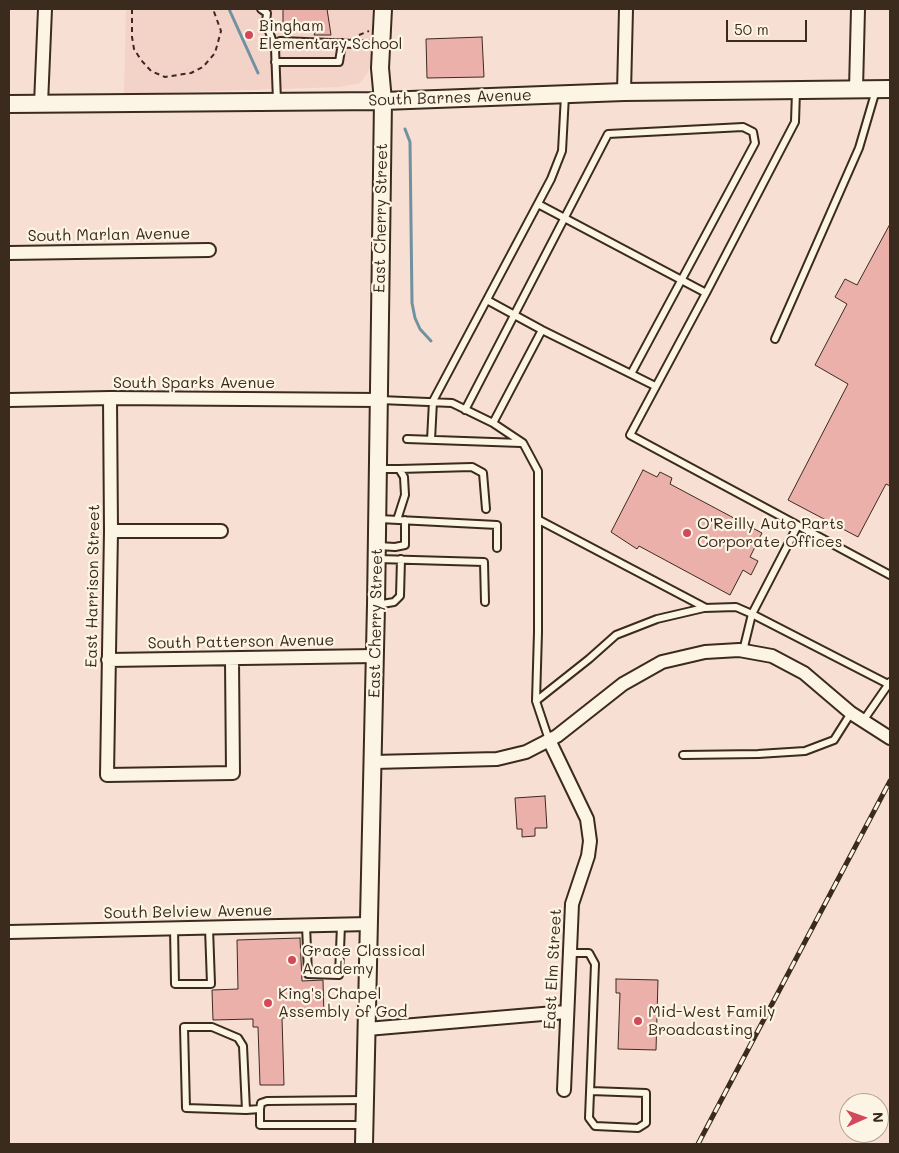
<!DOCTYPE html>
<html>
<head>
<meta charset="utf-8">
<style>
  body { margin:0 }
  #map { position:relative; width:899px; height:1153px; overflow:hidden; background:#f7e0d3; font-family:Mali,sans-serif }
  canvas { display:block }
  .frame { position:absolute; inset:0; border:10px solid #3b2a1e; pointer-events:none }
  .north { position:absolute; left:839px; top:1093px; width:50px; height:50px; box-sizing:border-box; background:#fcf5e5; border:1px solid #afa495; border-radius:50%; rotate:88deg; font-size:14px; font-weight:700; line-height:20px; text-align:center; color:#3b2a1e }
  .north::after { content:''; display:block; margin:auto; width:18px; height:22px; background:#d1495b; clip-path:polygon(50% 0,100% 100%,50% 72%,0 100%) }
  .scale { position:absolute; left:726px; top:20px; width:81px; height:22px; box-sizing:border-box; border:2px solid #3b2a1e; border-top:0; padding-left:6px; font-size:15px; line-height:18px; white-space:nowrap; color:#3b2a1e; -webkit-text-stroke:4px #fcf5e5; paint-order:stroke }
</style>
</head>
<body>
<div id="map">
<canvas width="899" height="1153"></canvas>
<div class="frame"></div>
<div class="north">N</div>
<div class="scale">50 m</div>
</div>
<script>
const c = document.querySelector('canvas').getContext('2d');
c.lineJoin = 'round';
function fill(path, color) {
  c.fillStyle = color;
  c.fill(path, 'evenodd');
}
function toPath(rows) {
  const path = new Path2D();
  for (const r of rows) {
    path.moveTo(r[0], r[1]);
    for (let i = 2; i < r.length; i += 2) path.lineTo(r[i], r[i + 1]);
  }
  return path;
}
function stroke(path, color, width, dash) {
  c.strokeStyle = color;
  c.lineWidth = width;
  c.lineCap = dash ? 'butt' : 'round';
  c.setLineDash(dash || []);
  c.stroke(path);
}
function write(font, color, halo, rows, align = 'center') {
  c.font = font + ' Mali,sans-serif';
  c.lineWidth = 4.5;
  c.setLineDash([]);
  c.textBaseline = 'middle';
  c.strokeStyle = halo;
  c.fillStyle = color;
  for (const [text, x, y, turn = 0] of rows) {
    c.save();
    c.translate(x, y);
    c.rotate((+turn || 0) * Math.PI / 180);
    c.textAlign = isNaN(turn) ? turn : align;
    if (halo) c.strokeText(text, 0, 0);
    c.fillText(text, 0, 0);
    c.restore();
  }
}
fill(toPath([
  [126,9,373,9,371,62,368,72,360,83,340,87,124,94]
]), '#f3d2c7');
stroke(toPath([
  [229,9,258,73],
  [405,129,410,142,412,303,415,318,420,329,431,341]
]), '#7092a0', 3);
const building = toPath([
  [283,9,327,9,331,35,314,35,316,30,292,30,292,25,283,24,283,9],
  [482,37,484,77,427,78,426,39,482,37],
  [890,224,890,486,886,484,858,537,788,500,848,384,815,365,847,304,835,297,845,279,857,285,890,224],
  [643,470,657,477,660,472,672,478,670,484,762,533,750,557,758,561,751,575,743,570,730,595,639,546,637,549,611,532,643,470],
  [545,796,547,828,535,828,535,836,522,837,522,829,517,829,515,798,545,796],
  [300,938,302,981,323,980,324,1017,282,1018,284,1085,260,1085,258,1027,253,1027,253,1019,213,1020,212,990,238,989,237,940,300,938],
  [616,979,658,980,656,1050,618,1049,620,993,616,993,616,979]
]);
fill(building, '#ebb0aa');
stroke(building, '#3b2a1e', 1);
const service = toPath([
  [261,9,267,13,266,23,275,48],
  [275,62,339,62,342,43],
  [277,101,275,48,280,41,380,45],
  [538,204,706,293,795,122,796,91],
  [706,293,630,435,890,575],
  [487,300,542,330,631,374],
  [775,339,859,148,876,90],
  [380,400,452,403,493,423,523,443,538,471,538,632,536,701,549,740],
  [465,410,608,134,743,127,753,132,755,143,631,374,655,386],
  [493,423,542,330],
  [407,439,521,443],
  [431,440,433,401,551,179,562,151,565,95],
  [379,469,399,469,404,477,405,495,397,520],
  [399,469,472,467,483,473,486,509],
  [379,519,497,525,497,548],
  [539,520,704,607],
  [378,546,395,547,405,545,405,520],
  [378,559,484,562,485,602],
  [376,605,394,602,400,596,401,559],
  [743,651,752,614,888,684],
  [536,701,589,659,616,635,657,619,704,608,736,607,752,614,797,527],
  [863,721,890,682],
  [683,755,758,754,805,751,834,740,851,713],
  [306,925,308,974,339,975,341,925],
  [174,928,175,984,211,984,209,928],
  [569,953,589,953,595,964,589,1118,595,1126,638,1128,646,1123,646,1093,591,1091],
  [246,1110,186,1108,184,1027,212,1027,238,1038,243,1046,246,1110,260,1109],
  [364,1125,260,1125,260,1109,261,1103,267,1101,365,1100]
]);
const minor = toPath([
  [856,89,858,9],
  [624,92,626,9],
  [41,104,45,9],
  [9,253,209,250],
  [110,398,111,531,107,775,233,773,232,660],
  [9,400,110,398,380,400],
  [111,531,221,531],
  [108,660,375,656],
  [549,740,587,819,590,841,588,856,572,904,564,1090],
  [373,762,497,759,526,752,557,736,623,684,662,662,705,652,739,650,772,656,804,673,851,713,890,738],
  [9,932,369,924],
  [367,1029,566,1012]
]);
const tertiary = toPath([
  [9,104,383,101,624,92,890,89],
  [364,1144,376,605,383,101,380,68,383,9]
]);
stroke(service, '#3b2a1e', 10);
stroke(minor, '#3b2a1e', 16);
stroke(tertiary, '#3b2a1e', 20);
stroke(toPath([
  [132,9,132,37,134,49,141,60,151,71,165,77,191,73,203,67,215,53,221,31,213,9],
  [359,35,369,31]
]), '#3b2a1e', 2, [5, 4]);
stroke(service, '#fcf5e5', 6);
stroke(minor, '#fcf5e5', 12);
stroke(tertiary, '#fcf5e5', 16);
const rail = toPath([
  [698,1144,890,781]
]);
stroke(rail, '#3b2a1e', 5);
stroke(rail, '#fcf5e5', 3, [9]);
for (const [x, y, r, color] of [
  [249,35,5,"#d1495b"],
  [687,533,5,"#d1495b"],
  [292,960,5,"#d1495b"],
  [268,1003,5,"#d1495b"],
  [638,1021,5,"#d1495b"]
]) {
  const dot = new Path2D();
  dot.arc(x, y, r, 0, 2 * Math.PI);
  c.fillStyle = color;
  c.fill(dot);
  stroke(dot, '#fcf5e5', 2);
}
write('16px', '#3b2a1e', '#fcf5e5', [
  ["Bingham",259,26],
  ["Elementary School",259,44],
  ["O'Reilly Auto Parts",697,524],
  ["Corporate Offices",697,542],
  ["Grace Classical",302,951],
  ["Academy",302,969],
  ["King's Chapel",278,994],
  ["Assembly of God",278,1012],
  ["Mid-West Family",648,1012],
  ["Broadcasting",648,1030]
], 'left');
write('16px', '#3b2a1e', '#fcf5e5', [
  ["South Barnes Avenue",450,98,-2],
  ["East Cherry Street",381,218,-89],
  ["South Marlan Avenue",109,235,-1],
  ["South Sparks Avenue",194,383],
  ["East Harrison Street",93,586,-89],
  ["East Cherry Street",376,623,-89],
  ["South Patterson Avenue",241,642,-1],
  ["South Belview Avenue",188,912,-1],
  ["East Elm Street",553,969,-87]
]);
</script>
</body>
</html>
